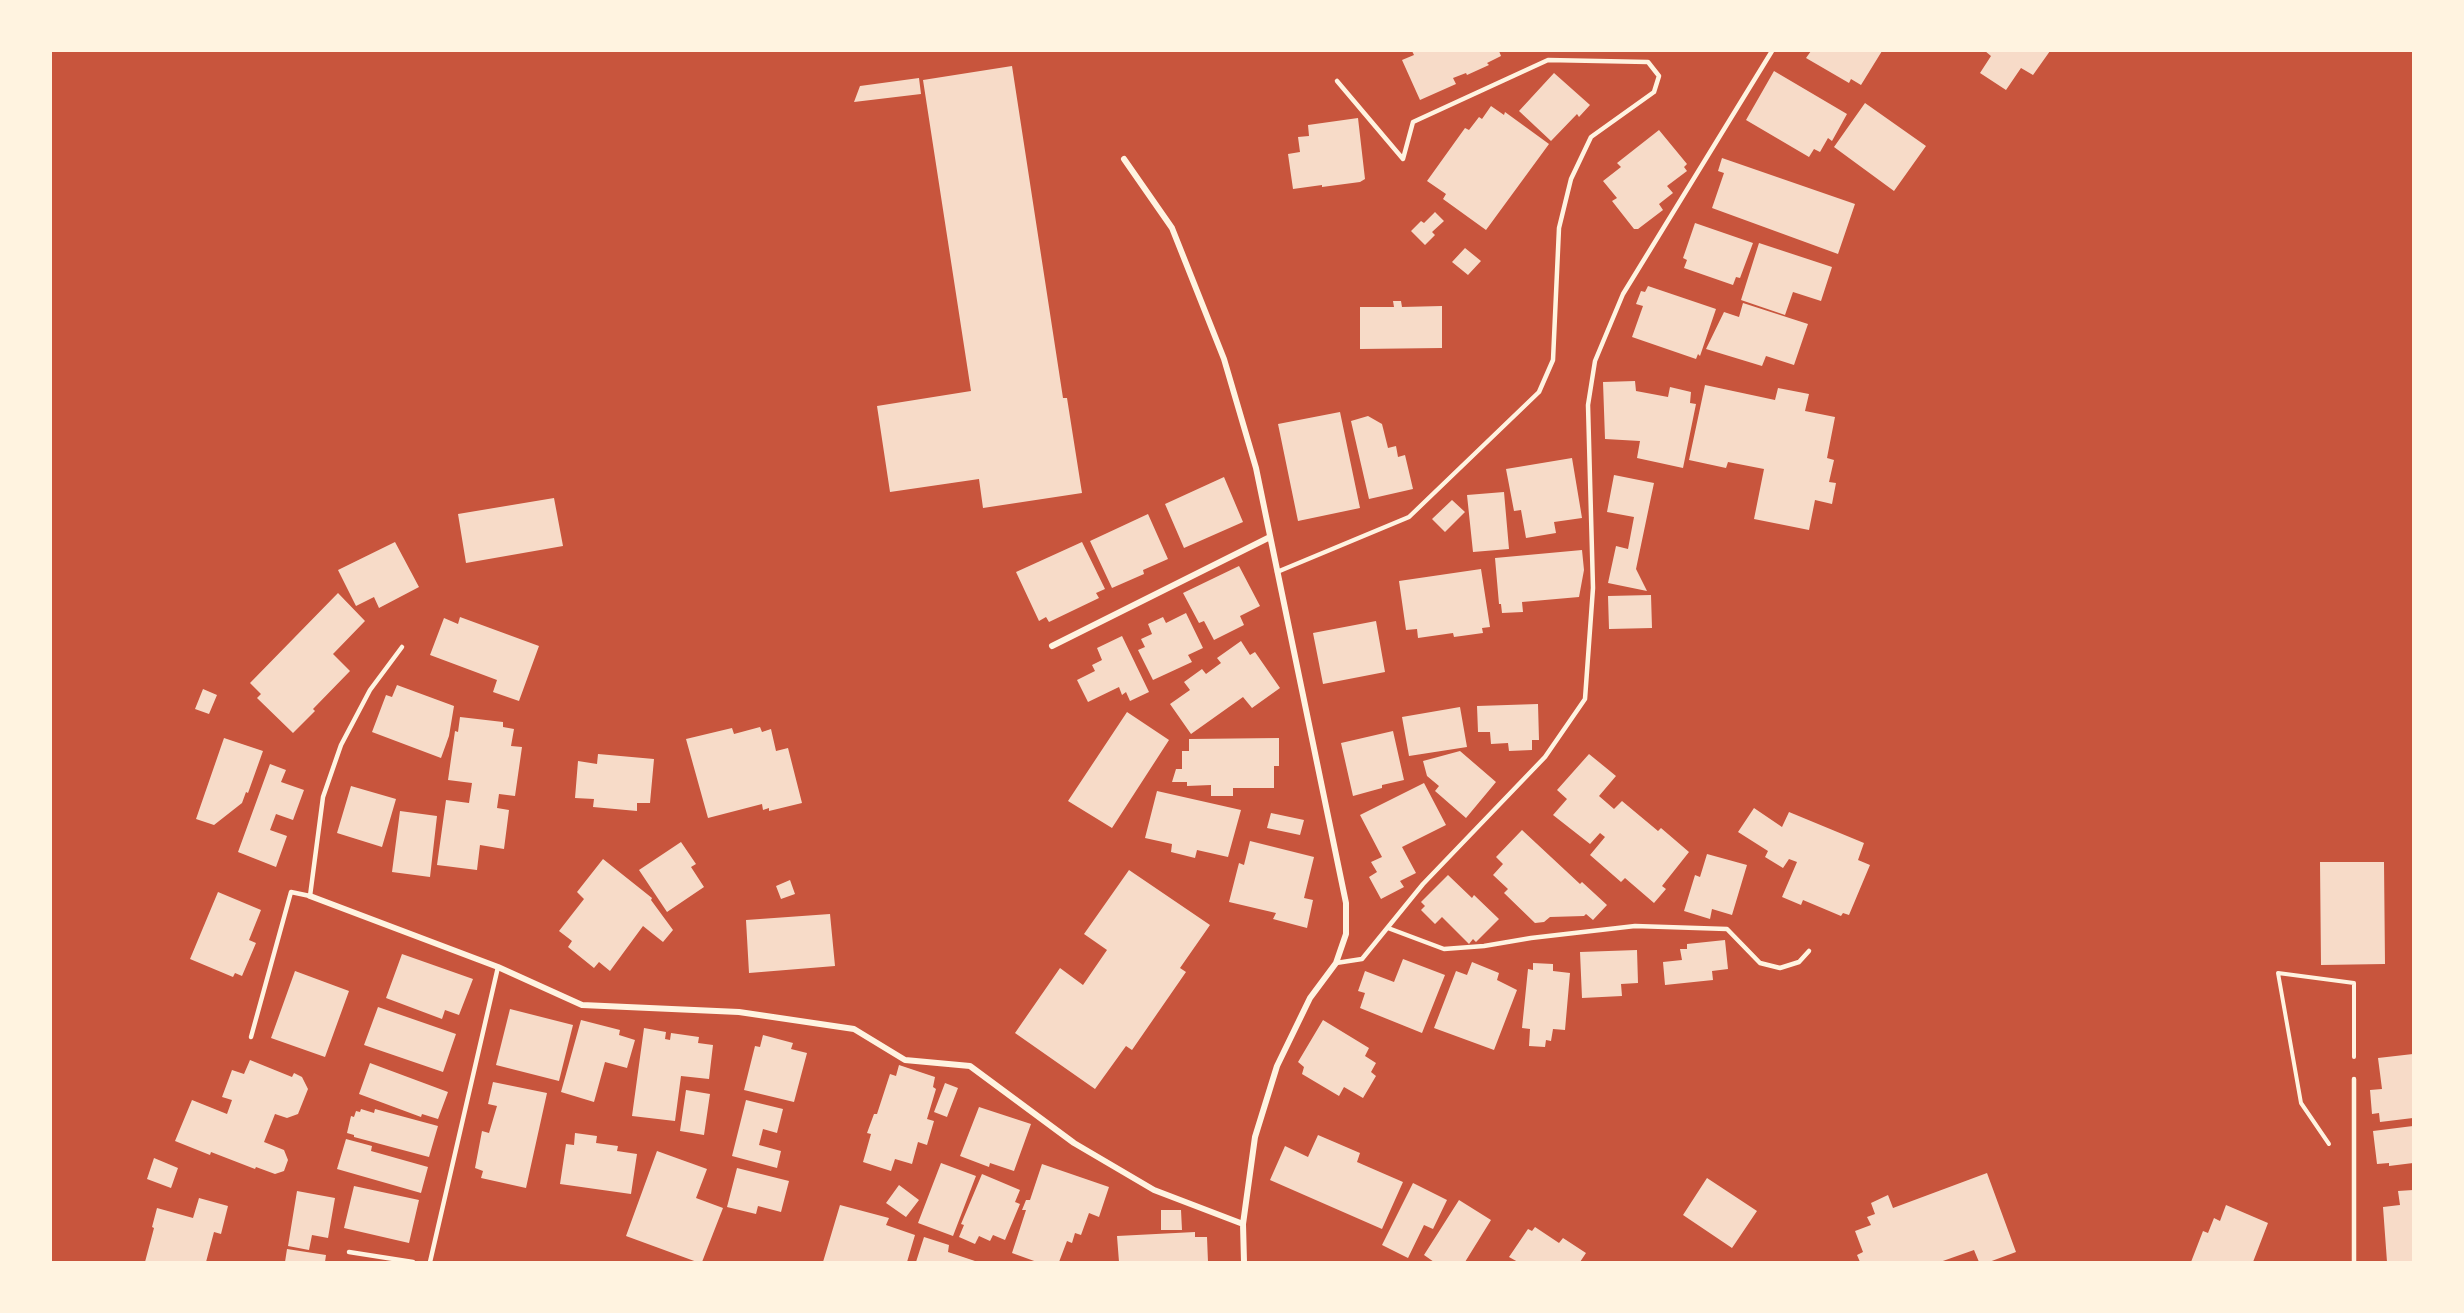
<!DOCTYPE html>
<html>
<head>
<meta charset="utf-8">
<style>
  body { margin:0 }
  #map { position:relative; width:2464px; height:1313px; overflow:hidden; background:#c8553d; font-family:Arial,sans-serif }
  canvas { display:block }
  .frame { position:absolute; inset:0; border:52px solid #fff3e0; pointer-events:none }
</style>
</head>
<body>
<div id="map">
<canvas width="2464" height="1313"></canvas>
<div class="frame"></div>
</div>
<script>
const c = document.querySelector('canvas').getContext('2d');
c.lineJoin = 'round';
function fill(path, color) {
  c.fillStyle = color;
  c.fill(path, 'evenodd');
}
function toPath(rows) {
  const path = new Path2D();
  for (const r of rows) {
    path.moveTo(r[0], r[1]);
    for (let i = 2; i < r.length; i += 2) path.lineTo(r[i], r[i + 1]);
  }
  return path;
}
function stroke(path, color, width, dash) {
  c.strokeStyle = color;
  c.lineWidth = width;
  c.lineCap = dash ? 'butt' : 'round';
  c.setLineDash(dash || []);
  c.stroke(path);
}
fill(toPath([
  [1412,51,1499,51,1501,56,1487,63,1489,65,1467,75,1466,73,1453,78,1456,84,1420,100,1402,60,1414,55],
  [1811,51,1882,51,1861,85,1851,79,1849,83,1806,58],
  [1985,51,2050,51,2033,75,2021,68,2006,90,1980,73,1991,56],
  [1012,66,1063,398,1067,398,1082,493,983,508,979,479,890,492,877,406,971,391,923,80],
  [1774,71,1847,114,1832,141,1828,138,1820,152,1814,149,1809,157,1746,120],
  [1554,73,1590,105,1579,117,1577,114,1551,141,1519,111],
  [919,78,921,94,854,102,860,86],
  [1865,103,1926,146,1894,191,1834,147],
  [1491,106,1504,115,1505,112,1549,144,1486,230,1443,199,1446,194,1427,181,1465,128,1469,130,1479,117,1482,119],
  [1358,118,1365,179,1360,182,1322,187,1322,185,1293,189,1288,154,1300,152,1298,137,1309,136,1308,125],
  [1659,130,1687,164,1684,167,1687,171,1667,186,1673,193,1659,204,1663,210,1638,229,1634,229,1612,201,1617,198,1603,181,1621,167,1617,163],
  [1722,158,1855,204,1838,254,1712,208,1724,173,1718,171],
  [1435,212,1444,221,1432,232,1435,235,1425,245,1411,231,1421,221,1424,223],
  [1695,223,1753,243,1740,278,1736,277,1733,285,1684,268,1687,260,1683,258],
  [1759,243,1832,267,1821,301,1793,292,1785,315,1741,300],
  [1465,248,1481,261,1468,275,1452,262],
  [1648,286,1716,309,1700,356,1698,354,1696,359,1632,337,1643,306,1636,304,1641,291,1645,292],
  [1393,301,1401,301,1402,307,1442,306,1442,348,1360,349,1360,307,1394,307],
  [1743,303,1808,324,1794,365,1766,356,1762,366,1706,349,1724,312,1739,317],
  [1635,381,1636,391,1668,397,1670,387,1691,392,1690,403,1696,404,1683,468,1637,458,1640,441,1605,439,1603,382],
  [1705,385,1775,400,1778,388,1809,394,1805,411,1835,417,1827,458,1834,460,1829,482,1836,483,1832,504,1815,500,1809,530,1754,519,1764,469,1728,462,1726,468,1689,460],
  [1340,412,1360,508,1298,521,1278,424],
  [1368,416,1382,424,1388,448,1396,446,1398,457,1405,455,1413,489,1369,499,1351,421],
  [1572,458,1582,518,1554,522,1556,533,1526,538,1521,510,1514,511,1506,469],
  [1614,475,1654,483,1636,569,1647,591,1608,583,1616,546,1628,549,1634,517,1607,512],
  [1224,477,1243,522,1184,548,1165,504],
  [1504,492,1509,549,1473,552,1467,495],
  [554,498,563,546,466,563,458,514],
  [1452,500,1465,512,1445,532,1432,519],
  [1148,514,1168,559,1143,570,1144,574,1112,588,1090,541],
  [395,542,419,587,379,608,374,597,356,606,338,570],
  [1082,542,1105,589,1096,593,1099,598,1049,622,1046,617,1039,621,1016,572],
  [1582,550,1584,570,1579,597,1522,602,1523,612,1502,613,1501,604,1499,604,1495,558],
  [1239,566,1260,606,1240,616,1244,625,1214,640,1204,621,1199,623,1183,593],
  [1481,569,1490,627,1482,628,1483,633,1454,637,1453,633,1418,638,1417,629,1406,630,1399,581],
  [338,593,365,621,333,654,350,671,313,709,315,711,293,733,257,698,261,694,250,683],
  [1651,595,1652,628,1609,629,1608,596],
  [1186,613,1203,648,1188,655,1192,662,1153,680,1138,650,1145,647,1141,639,1152,634,1148,624,1163,617,1166,623],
  [460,617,539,646,519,701,493,692,497,680,430,655,444,618,458,624],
  [1376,621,1385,672,1323,684,1313,633],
  [1122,636,1149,692,1130,701,1126,692,1122,695,1119,687,1088,702,1077,680,1095,671,1092,665,1102,660,1097,648],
  [1241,641,1250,655,1255,652,1280,688,1252,708,1243,697,1191,734,1170,704,1190,690,1184,682,1202,669,1206,674,1221,663,1217,658],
  [397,685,454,706,449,736,441,758,372,732,386,695,392,697],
  [203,689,217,695,209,714,195,709],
  [1538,704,1539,740,1532,740,1532,750,1509,751,1508,743,1491,744,1490,732,1478,732,1477,706],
  [1460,707,1467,747,1409,756,1402,717],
  [1127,712,1169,740,1112,828,1068,801],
  [460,717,503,722,503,727,514,729,511,746,522,747,515,796,499,794,497,808,509,810,504,849,480,845,477,870,437,865,446,800,469,803,472,783,448,780,455,731,458,732],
  [760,727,762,732,771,729,776,751,788,748,802,803,769,811,769,808,763,810,762,804,708,818,686,739,732,728,734,734],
  [1393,731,1404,780,1382,785,1382,788,1353,796,1341,743],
  [224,738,263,751,248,793,246,792,242,803,214,825,196,819],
  [1279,738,1279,766,1274,766,1274,788,1233,788,1233,796,1211,796,1211,785,1187,786,1187,782,1172,782,1176,769,1182,769,1182,751,1189,751,1189,739],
  [1460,751,1496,782,1466,818,1435,791,1439,786,1427,776,1423,761],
  [598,754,654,759,650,803,637,803,637,811,593,807,594,799,575,798,578,761,597,764],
  [1589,754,1616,776,1599,796,1614,809,1622,801,1658,831,1661,828,1689,852,1662,886,1666,889,1654,903,1625,878,1621,882,1590,855,1605,837,1600,833,1590,844,1553,815,1567,799,1557,790],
  [270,764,286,770,281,782,304,790,293,820,276,814,270,830,287,836,276,867,238,852],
  [1424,783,1446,825,1402,847,1416,873,1400,881,1404,887,1381,899,1369,877,1377,872,1371,862,1382,857,1360,815],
  [351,786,396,799,382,847,337,833],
  [1157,791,1241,810,1228,857,1197,850,1195,858,1171,852,1172,844,1145,838],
  [1754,808,1782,827,1789,812,1864,843,1858,860,1870,865,1849,915,1843,913,1841,916,1803,900,1801,905,1782,897,1797,862,1789,859,1783,868,1765,857,1768,851,1738,832],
  [400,811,437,816,430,877,392,872],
  [1271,813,1304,820,1300,835,1267,828],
  [1522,830,1580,884,1582,882,1607,905,1593,920,1586,914,1584,916,1550,917,1544,922,1535,923,1504,893,1508,889,1493,875,1503,864,1496,857],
  [1250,841,1314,857,1304,898,1313,900,1307,928,1273,919,1276,913,1229,902,1239,863,1244,865],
  [681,842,696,864,691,867,704,887,667,912,639,870],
  [1707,854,1747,865,1732,915,1712,909,1710,919,1684,911,1695,875,1700,877],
  [603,859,652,898,651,900,673,930,663,942,643,926,610,971,599,962,594,968,568,947,572,941,559,931,584,899,577,892],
  [2320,862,2384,862,2385,964,2321,965],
  [1129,870,1210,925,1180,968,1186,972,1132,1050,1126,1046,1095,1089,1015,1033,1060,968,1083,985,1107,950,1084,934],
  [1448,875,1472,898,1474,895,1499,919,1476,942,1473,939,1469,944,1442,917,1435,924,1421,910,1425,906,1421,902],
  [790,880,795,894,781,899,776,886],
  [218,892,261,910,249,940,256,943,242,976,235,973,233,977,190,959],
  [830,914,835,966,749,973,746,920],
  [1725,940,1728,969,1712,971,1713,980,1665,985,1663,962,1682,960,1680,949,1687,949,1687,944],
  [1637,950,1638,983,1621,984,1622,996,1582,998,1580,952],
  [402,954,473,979,459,1015,445,1010,442,1019,386,998],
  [1403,959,1445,975,1422,1033,1360,1008,1365,993,1358,991,1365,971,1394,982],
  [1472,962,1499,973,1497,980,1517,990,1494,1050,1434,1028,1456,971,1467,975],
  [1533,963,1553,964,1553,971,1570,973,1565,1030,1553,1029,1551,1041,1546,1040,1545,1047,1529,1046,1530,1029,1522,1028,1528,969,1533,970],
  [295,971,349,991,325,1057,271,1038],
  [378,1007,456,1034,443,1072,364,1045],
  [510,1009,573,1025,559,1081,496,1065],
  [581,1020,620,1030,619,1035,635,1040,627,1068,605,1062,594,1102,561,1092],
  [1323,1020,1369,1048,1365,1056,1376,1063,1371,1072,1376,1076,1363,1098,1344,1087,1339,1096,1302,1074,1304,1067,1298,1062],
  [644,1028,666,1032,665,1039,670,1040,671,1033,699,1037,698,1043,713,1045,709,1079,681,1076,675,1121,632,1116],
  [763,1035,793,1043,791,1049,807,1053,794,1102,744,1090,755,1046,760,1047],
  [2413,1054,2413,1118,2380,1122,2379,1113,2372,1114,2370,1090,2382,1089,2378,1058],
  [250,1060,292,1077,294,1073,302,1077,308,1089,298,1114,287,1118,275,1114,264,1142,284,1150,288,1160,284,1171,275,1174,256,1167,255,1169,211,1152,210,1155,175,1141,192,1100,227,1114,232,1100,222,1097,232,1070,244,1074],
  [370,1063,448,1092,438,1119,422,1114,421,1117,359,1094],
  [899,1065,935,1077,933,1087,936,1089,927,1119,934,1121,927,1145,918,1142,912,1164,895,1159,891,1171,863,1162,871,1134,867,1133,874,1114,877,1114,890,1074,896,1076],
  [493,1082,547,1093,526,1188,481,1178,483,1171,475,1168,482,1131,489,1133,497,1106,488,1104],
  [945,1083,958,1088,947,1117,934,1112],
  [686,1090,710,1094,704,1135,680,1131],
  [746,1100,783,1109,777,1133,763,1129,759,1145,781,1151,777,1168,732,1156],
  [979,1107,1031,1124,1014,1171,990,1163,989,1167,960,1156],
  [361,1109,374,1113,375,1109,438,1126,429,1157,354,1137,354,1135,347,1133,351,1116,354,1117,356,1111,360,1112],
  [2413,1126,2413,1163,2389,1166,2389,1163,2377,1164,2373,1131],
  [575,1133,597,1136,596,1143,618,1146,617,1151,637,1154,631,1194,560,1184,566,1144,574,1145],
  [1318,1135,1360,1153,1357,1162,1403,1182,1382,1229,1270,1180,1285,1146,1308,1157],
  [346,1139,372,1146,371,1151,428,1167,421,1193,337,1169],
  [657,1151,707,1169,696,1198,723,1208,702,1262,697,1262,626,1236],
  [154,1158,178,1168,171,1188,147,1179],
  [941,1163,976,1176,953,1236,918,1223],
  [1042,1164,1109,1187,1099,1217,1089,1213,1081,1235,1075,1233,1072,1243,1067,1241,1059,1262,1037,1262,1012,1253,1026,1210,1022,1210,1026,1200,1030,1200],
  [737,1168,789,1181,781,1212,758,1206,756,1214,727,1207],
  [1987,1173,2016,1252,1989,1262,1979,1262,1974,1250,1940,1262,1860,1262,1857,1255,1863,1252,1855,1231,1871,1225,1867,1217,1875,1214,1871,1203,1888,1195,1893,1208],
  [982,1174,1020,1190,1015,1202,1020,1204,1005,1240,993,1235,990,1241,979,1236,975,1244,959,1237,964,1225,961,1224],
  [1707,1178,1757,1211,1732,1248,1683,1215],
  [1413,1183,1447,1200,1433,1229,1424,1225,1408,1258,1382,1245],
  [899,1185,919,1200,906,1217,886,1203],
  [354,1186,419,1200,409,1243,344,1228],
  [2413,1190,2413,1262,2387,1262,2383,1207,2400,1205,2398,1191],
  [297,1191,335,1198,328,1238,312,1235,309,1250,288,1246],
  [199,1198,228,1206,221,1234,214,1232,206,1262,145,1262,154,1228,152,1227,157,1208,193,1218],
  [1459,1200,1491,1220,1465,1262,1434,1262,1424,1255],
  [840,1205,889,1218,886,1225,915,1235,907,1262,823,1262],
  [2226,1205,2268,1223,2253,1262,2191,1262,2203,1231,2208,1233,2214,1218,2220,1221],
  [1161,1210,1181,1210,1182,1230,1161,1230],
  [1535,1227,1559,1243,1563,1238,1586,1253,1580,1262,1518,1262,1509,1257,1528,1229,1532,1231],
  [1195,1232,1195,1237,1207,1237,1208,1262,1119,1262,1117,1236],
  [924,1237,949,1245,948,1252,978,1262,916,1262],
  [287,1249,326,1255,325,1262,285,1262]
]), '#f7dbc8');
stroke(toPath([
  [2329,1144,2301,1103,2278,973,2354,983,2354,1057]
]), '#fff3e0', 4);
stroke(toPath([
  [1277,572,1409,517,1539,392,1553,360,1559,228,1571,179,1591,137,1654,92,1659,76,1648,62,1548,60,1413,122,1403,159,1337,81],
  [1388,928,1444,949,1484,946,1531,938,1635,926,1727,929,1760,963,1780,968,1799,962,1809,951],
  [1336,963,1362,959,1423,884,1545,757,1585,699,1593,588,1588,405,1595,361,1623,294,1772,51],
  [251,1037,291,892,310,896,323,797,341,745,370,690,402,647],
  [2354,1079,2354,1262],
  [349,1252,413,1262],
  [430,1262,498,967]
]), '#fff3e0', 4.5);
stroke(toPath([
  [1124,159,1172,228,1224,359,1256,468,1346,903,1346,934,1336,963,1310,998,1277,1066,1255,1137,1243,1224,1244,1262],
  [1052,646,1270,537],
  [310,896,498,967,582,1005,739,1012,854,1029,905,1060,970,1066,1074,1143,1154,1190,1243,1224]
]), '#fff3e0', 6);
</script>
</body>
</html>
